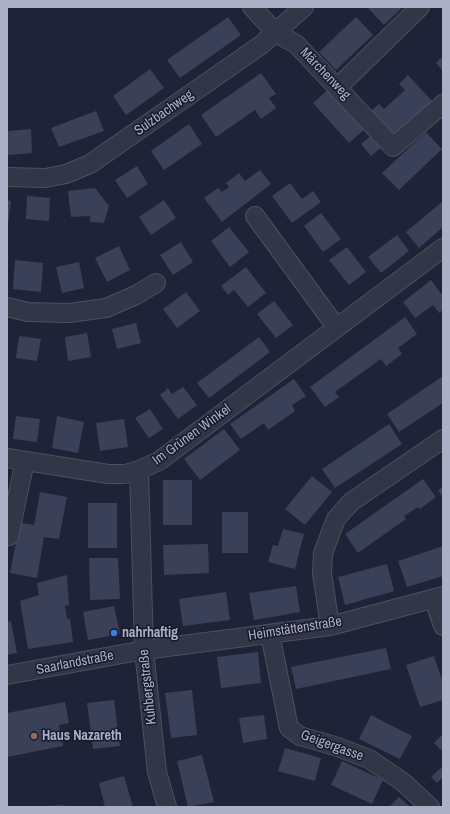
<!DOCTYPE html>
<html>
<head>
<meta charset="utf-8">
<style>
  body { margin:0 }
  #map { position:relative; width:450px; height:814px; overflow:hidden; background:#1e2337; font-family:"Archivo Narrow",sans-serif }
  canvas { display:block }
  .frame { position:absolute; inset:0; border:8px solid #acafc5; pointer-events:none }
</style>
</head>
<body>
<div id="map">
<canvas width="450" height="814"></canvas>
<div class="frame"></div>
</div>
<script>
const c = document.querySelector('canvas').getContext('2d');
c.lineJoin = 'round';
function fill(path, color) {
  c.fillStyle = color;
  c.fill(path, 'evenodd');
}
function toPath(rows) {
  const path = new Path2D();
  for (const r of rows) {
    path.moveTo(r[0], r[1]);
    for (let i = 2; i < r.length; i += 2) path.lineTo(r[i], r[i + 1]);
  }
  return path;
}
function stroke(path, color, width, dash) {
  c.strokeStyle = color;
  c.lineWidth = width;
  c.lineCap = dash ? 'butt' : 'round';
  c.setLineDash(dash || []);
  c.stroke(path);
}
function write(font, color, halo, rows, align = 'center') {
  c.font = font + ' "Archivo Narrow",sans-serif';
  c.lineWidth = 3;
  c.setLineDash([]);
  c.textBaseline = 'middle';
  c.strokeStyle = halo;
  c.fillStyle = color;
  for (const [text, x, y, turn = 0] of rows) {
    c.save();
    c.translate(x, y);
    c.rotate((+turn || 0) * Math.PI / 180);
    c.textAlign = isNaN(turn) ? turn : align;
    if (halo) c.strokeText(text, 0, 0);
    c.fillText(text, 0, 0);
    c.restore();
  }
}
fill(toPath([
  [367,7,403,7,384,25],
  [228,17,241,35,180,78,167,60],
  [356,17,373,35,336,70,319,52],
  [443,56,443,71,436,63],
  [150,69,164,88,126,115,113,96],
  [261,73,276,94,269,98,276,108,261,119,255,110,216,137,201,115],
  [408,75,432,101,393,137,370,112,379,104,384,109,405,90,399,84],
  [330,88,366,128,349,143,313,103],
  [96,111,104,131,59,147,51,128],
  [189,124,202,144,164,170,151,151],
  [31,129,32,153,7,155,7,131],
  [426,132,442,149,399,190,382,173],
  [374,133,384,145,371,156,361,144],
  [137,166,148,184,127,198,115,180],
  [260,170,271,184,222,222,204,198,218,188,222,192,229,187,226,183,239,173,245,181],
  [290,183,302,199,313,191,321,202,292,223,272,196],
  [95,188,109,206,104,223,90,222,90,216,71,217,68,191],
  [27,196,50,198,49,221,26,219],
  [7,200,11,201,8,225,7,225],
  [164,200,176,218,151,235,139,217],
  [443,201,443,227,419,248,406,232],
  [321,213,341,239,323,252,304,226],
  [229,227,249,252,230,267,211,241],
  [397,235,409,251,381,273,368,257],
  [181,242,193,262,173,275,160,255],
  [119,246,130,270,107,282,95,258],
  [347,247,366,272,349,285,329,260],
  [15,260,43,263,41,292,13,289],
  [79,262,84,288,62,293,56,267],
  [246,267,266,293,248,307,234,290,228,295,221,286],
  [431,280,443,296,443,310,439,313,433,305,415,318,403,302],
  [186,292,200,311,177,328,163,309],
  [274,301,293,325,276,338,257,314],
  [405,317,417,334,398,348,402,354,386,366,381,359,335,392,339,397,325,407,310,387],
  [136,323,141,343,117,349,112,329],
  [87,333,91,357,68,361,65,337],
  [19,336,41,339,37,361,16,358],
  [259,337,270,352,209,398,197,383],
  [443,376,443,403,399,432,387,414],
  [294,379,306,396,292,405,295,411,268,430,264,423,241,439,230,424],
  [183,387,197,405,178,419,160,395,168,388,172,394],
  [150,409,163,429,149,438,135,418],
  [16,416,40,419,37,442,13,439],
  [57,416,84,422,78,453,52,448],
  [124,419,128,447,100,451,96,423],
  [389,424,402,444,335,488,322,469],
  [224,429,240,450,200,480,184,459],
  [312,476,332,492,305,525,285,509],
  [423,479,436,497,420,509,418,507,404,516,406,519,358,553,345,534],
  [163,480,192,480,192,525,163,525],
  [443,487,443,498,438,490],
  [40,492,67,497,59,539,44,537,37,578,10,573,16,543,12,542,15,522,34,525],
  [88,503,117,503,117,548,88,548],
  [222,512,248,512,248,553,222,553],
  [283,529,304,534,295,569,268,562,273,545,278,546],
  [208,544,209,573,164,575,163,545],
  [443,546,443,576,407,587,398,561],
  [89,558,118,558,120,599,90,600],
  [387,564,394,591,345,605,338,577],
  [67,575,69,605,65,606,67,619,70,618,73,642,28,649,20,601,39,595,37,583],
  [296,586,300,612,254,620,249,593],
  [226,592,230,620,183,626,179,599],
  [114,606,120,634,88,640,83,612],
  [11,621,17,653,7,655,7,622],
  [386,648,391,669,296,689,291,667],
  [258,652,261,683,221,688,217,657],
  [434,656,443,683,443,700,420,707,406,665],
  [192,690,197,735,171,738,165,693],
  [114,700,120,746,93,749,87,703],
  [65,702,69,723,59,725,63,746,7,757,7,713],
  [264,715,267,739,243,743,239,718],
  [371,715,412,736,400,759,359,739],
  [443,734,443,752,434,743],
  [285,748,321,758,315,781,278,771],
  [202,755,214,802,188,807,177,761],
  [342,761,383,780,372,804,331,785],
  [441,768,443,770,443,777,437,783,431,777],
  [124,776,133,807,105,807,99,783],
  [399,797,410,807,389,807],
  [65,805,65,807,43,807,43,806]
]), '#3a4058');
const minor = toPath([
  [252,7,276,33,296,44,393,147,443,104],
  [338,87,420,7],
  [7,177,45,178,66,174,90,164,261,45,304,7],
  [255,216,337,328],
  [7,307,28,312,69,313,106,308,136,295,156,283],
  [7,458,108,474,125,474,139,470,159,461,443,248],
  [139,470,144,650,157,772,167,807],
  [7,536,9,536,25,461],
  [434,599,443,626],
  [330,626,322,573,323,553,336,519,351,502,443,439],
  [270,634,289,728,300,736,335,746,369,759,403,782,430,807],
  [7,675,144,650,330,626,443,596]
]);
stroke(minor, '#4c5063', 20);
stroke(minor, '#323647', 18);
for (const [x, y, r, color] of [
  [114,633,4,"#3f7fe0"],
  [34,736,4,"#8d6e63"]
]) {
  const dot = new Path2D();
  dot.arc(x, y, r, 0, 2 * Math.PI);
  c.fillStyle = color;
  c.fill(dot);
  stroke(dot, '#181b2c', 1.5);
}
write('14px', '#acafc5', '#181b2c', [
  ["Märchenweg",325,74,46],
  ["Sulzbachweg",164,113,-35],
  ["Im Grünen Winkel",192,435,-36],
  ["Heimstättenstraße",295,629,-9],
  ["Saarlandstraße",75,663,-11],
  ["Kuhbergstraße",148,687,-96],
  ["Geigergasse",332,746,20]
]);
write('bold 14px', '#acafc5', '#181b2c', [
  ["nahrhaftig",122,633],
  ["Haus Nazareth",42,736]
], 'left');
</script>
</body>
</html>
